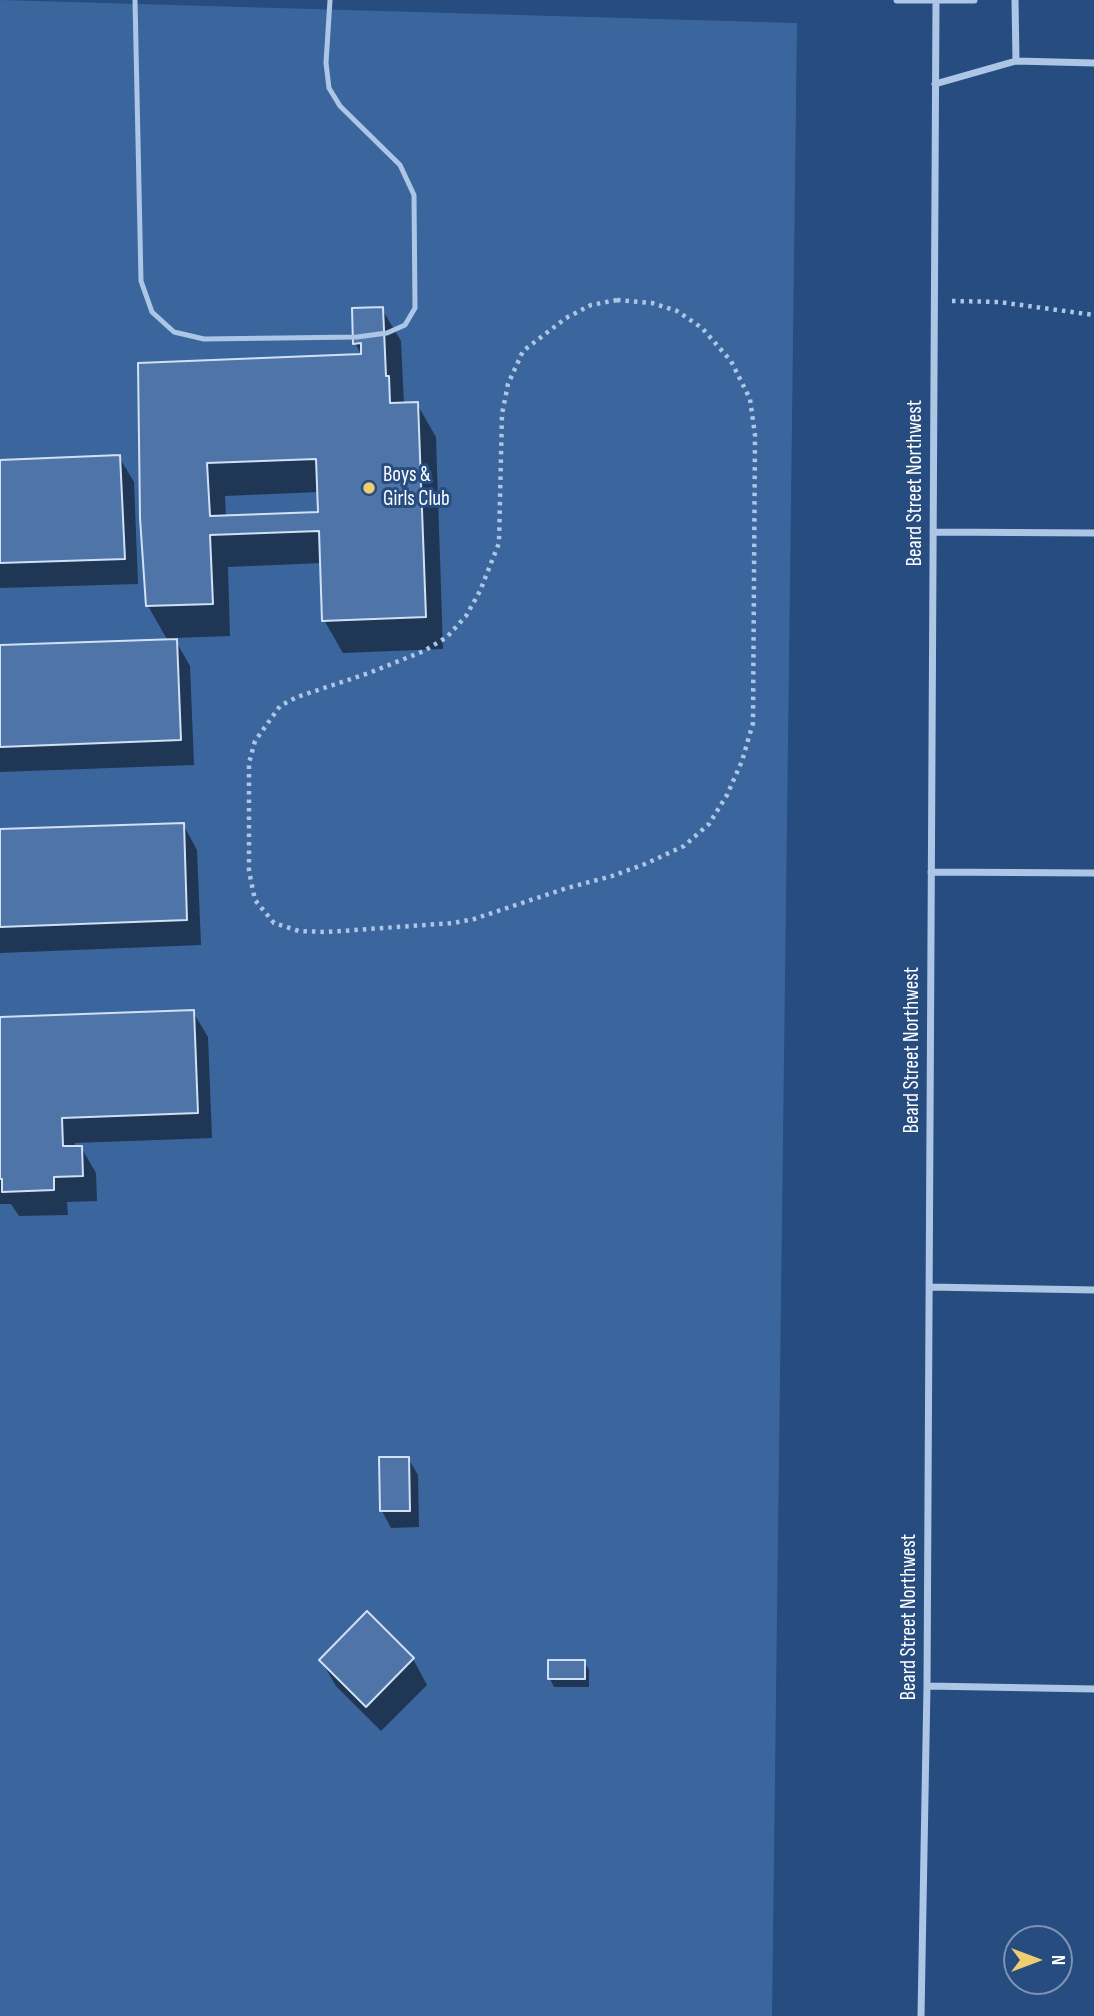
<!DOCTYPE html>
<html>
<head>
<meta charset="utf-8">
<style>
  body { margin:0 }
  #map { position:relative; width:1094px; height:2016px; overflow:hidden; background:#264c80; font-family:"Sofia Sans Condensed",sans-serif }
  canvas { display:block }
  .north { position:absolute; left:1003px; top:1925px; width:70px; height:70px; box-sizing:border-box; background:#264c80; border:2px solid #7d94b3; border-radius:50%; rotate:90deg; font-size:19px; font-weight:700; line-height:28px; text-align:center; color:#fff }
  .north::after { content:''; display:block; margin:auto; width:24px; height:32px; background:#efcd72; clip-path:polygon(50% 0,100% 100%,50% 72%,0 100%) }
</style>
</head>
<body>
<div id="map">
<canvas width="1094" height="2016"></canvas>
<div class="north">N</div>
</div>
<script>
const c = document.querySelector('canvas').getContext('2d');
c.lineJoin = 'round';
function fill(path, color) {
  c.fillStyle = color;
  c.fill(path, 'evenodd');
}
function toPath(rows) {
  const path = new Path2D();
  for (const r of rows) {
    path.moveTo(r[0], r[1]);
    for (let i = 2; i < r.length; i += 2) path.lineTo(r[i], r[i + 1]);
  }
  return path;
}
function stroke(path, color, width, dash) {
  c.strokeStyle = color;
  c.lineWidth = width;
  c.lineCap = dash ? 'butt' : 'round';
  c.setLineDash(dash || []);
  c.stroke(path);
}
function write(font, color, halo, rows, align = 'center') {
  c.font = font + ' "Sofia Sans Condensed",sans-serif';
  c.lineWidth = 6;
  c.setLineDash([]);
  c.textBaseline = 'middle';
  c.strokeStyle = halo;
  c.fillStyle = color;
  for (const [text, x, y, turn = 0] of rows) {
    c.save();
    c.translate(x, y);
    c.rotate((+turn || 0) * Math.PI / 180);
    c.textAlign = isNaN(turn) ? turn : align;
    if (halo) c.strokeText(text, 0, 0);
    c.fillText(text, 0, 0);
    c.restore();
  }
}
fill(toPath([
  [0,0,797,23,772,2016,0,2016]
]), '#3b659d');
fill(toPath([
  [382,309,401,341,404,405,417,404,436,437,443,649,343,653,324,620,322,563,228,567,230,636,174,638,190,666,194,765,0,772,0,647,168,641,148,606,140,364,362,356,355,343],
  [319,492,320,514,226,518,225,496],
  [119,457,134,482,138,584,0,588,0,462],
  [183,824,197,850,201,945,0,953,0,831],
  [193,1012,208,1037,212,1138,75,1143,75,1148,81,1147,96,1173,97,1201,67,1202,68,1215,19,1216,11,1204,0,1204,0,1019],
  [408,1458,418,1475,419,1527,391,1528,382,1511],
  [367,1614,413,1659,427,1685,381,1731,336,1686,321,1660],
  [584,1662,589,1670,589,1687,554,1687,550,1679]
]), '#0007');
const building = toPath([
  [383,307,386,376,389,376,390,403,418,402,426,617,322,621,319,531,210,535,213,604,146,606,140,518,138,363,361,354,361,343,353,344,352,308,383,307],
  [316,459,318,512,210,516,207,463,316,459],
  [120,455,125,559,0,563,0,460,120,455],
  [177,639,181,740,0,747,0,645,177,639],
  [184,823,187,920,0,927,0,829,184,823],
  [194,1010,198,1113,62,1118,63,1146,82,1146,83,1176,54,1177,54,1190,2,1192,2,1179,0,1179,0,1017,194,1010],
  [379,1457,409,1457,410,1511,380,1511,379,1457],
  [367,1611,414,1658,366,1707,319,1660,367,1611],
  [548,1660,585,1660,585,1679,548,1679,548,1660]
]);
fill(building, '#4f75a8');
stroke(building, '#d0e0f5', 2);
stroke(toPath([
  [617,300,652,303,677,311,702,328,731,361,750,399,755,435,753,723,742,761,727,795,709,824,684,846,645,864,612,876,567,888,474,919,453,923,327,932,299,931,274,923,255,900,249,871,249,763,255,741,280,706,297,697,369,673,424,651,447,637,466,616,480,591,499,543,502,414,508,384,523,351,566,318,591,305,617,300],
  [952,301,999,302,1094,315]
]), '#adc6e6', 4.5, [3.5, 5]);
stroke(toPath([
  [135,0,141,281,152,312,174,332,204,339,357,337,387,333,405,325,415,308,414,195,400,165,340,106,329,88,326,63,330,0]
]), '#adc6e6', 5);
stroke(toPath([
  [897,0,974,0],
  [1015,0,1016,61],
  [935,84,1016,61,1094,63],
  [933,532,1094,533],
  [931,872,1094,873],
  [929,1287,1094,1290],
  [927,1686,1094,1689],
  [921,2016,927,1686,936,1]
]), '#adc6e6', 7);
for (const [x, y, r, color] of [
  [369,488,7,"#efcd72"]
]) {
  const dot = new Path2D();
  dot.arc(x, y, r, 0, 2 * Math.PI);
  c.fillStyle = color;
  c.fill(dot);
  stroke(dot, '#264c80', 2.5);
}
write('21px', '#fff', '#264c80', [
  ["Boys &",383,476],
  ["Girls Club",383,500]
], 'left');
write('21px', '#fff', '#264c80', [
  ["Beard Street Northwest",916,483,-90],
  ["Beard Street Northwest",913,1050,-90],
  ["Beard Street Northwest",910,1617,-90]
]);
</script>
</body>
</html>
